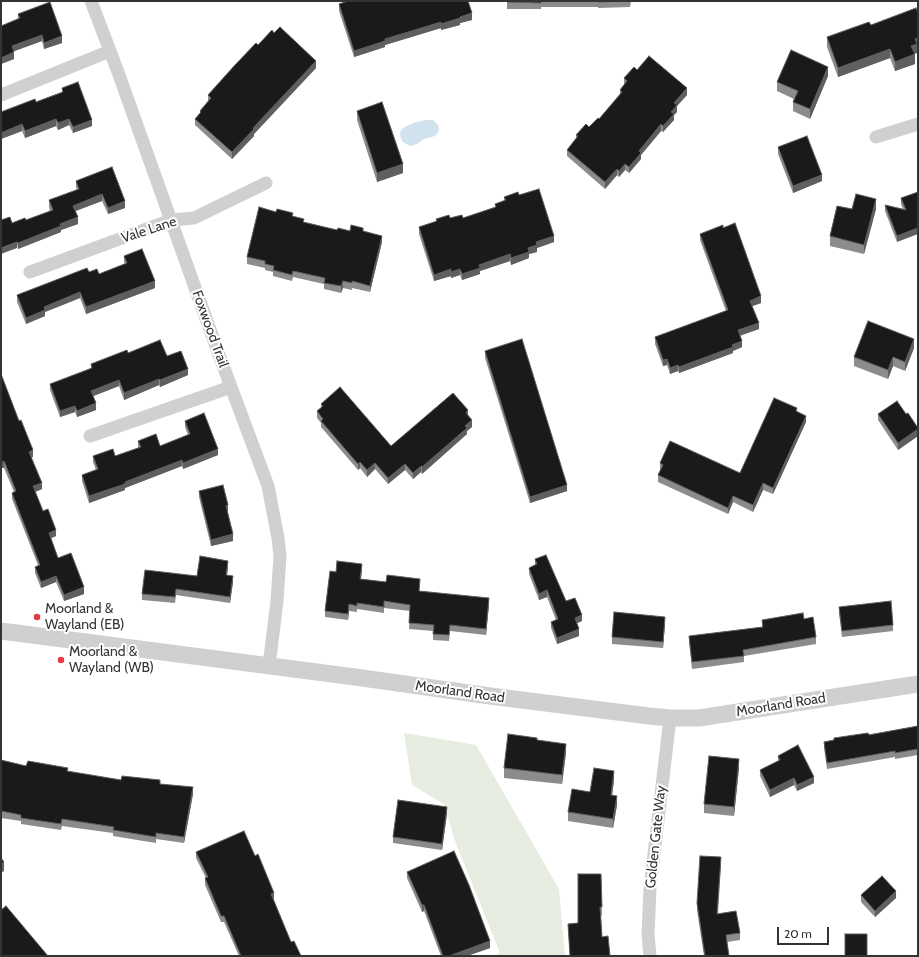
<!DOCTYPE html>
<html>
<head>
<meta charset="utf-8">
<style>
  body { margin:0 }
  #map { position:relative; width:919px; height:957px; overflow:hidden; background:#fff; font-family:Cabin,sans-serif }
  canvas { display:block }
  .frame { position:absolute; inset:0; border:2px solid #333; pointer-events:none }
  .scale { position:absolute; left:777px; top:927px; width:52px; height:18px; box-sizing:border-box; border:2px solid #333; border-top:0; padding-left:5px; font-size:12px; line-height:14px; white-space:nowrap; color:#333; -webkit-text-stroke:3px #fff; paint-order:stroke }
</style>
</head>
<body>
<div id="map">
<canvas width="919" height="957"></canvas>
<div class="frame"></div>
<div class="scale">20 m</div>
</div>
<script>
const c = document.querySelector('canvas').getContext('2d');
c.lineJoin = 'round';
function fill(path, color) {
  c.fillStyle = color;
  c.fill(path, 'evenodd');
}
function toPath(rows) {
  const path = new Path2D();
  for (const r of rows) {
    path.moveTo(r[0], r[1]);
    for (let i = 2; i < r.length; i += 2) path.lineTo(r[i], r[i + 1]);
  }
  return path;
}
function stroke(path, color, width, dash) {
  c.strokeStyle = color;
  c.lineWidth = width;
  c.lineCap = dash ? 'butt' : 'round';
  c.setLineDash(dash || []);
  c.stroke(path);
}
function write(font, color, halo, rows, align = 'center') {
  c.font = font + ' Cabin,sans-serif';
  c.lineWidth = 4;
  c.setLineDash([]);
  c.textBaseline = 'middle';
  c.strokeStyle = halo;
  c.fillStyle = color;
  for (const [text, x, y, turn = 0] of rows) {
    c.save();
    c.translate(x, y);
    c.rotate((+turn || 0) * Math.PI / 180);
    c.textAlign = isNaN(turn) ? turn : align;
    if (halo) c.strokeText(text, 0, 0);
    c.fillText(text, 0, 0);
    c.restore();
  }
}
fill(toPath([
  [404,733,476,745,559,889,565,956,494,956,500,953,455,841,444,804,412,785]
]), '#e6ecdf');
fill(toPath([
  [426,120,433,120,438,125,439,131,435,136,424,139,417,144,411,146,408,145,403,142,401,139,400,133,401,130,405,127,413,123]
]), '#cfe2ee');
stroke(toPath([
  [91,1,118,72,218,352,268,486,278,538,280,556,277,601,269,666],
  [1,95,110,51],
  [876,137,918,124],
  [30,272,171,220,194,218,266,183],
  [90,436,231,387],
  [650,956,648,934,650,888,670,718]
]), '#d0d0d0', 13);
stroke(toPath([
  [1,631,355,677,490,696,649,716,670,718,699,718,918,684]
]), '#d0d0d0', 17);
fill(toPath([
  [347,1,468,1,472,20,460,23,460,25,441,30,441,28,385,45,385,47,354,57,339,11,339,4,347,2],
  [507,1,631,1,630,7,598,8,598,7,541,7,541,9,507,9],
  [18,14,62,43,44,49,42,41,14,51,14,59,1,64,18,19],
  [871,25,917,48,917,53,914,54,915,64,895,71,890,58,838,77,827,47,827,37],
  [258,45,316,68,254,134,254,136,232,159,195,125,195,119,200,114,200,111,208,101,208,95],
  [637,70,687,95,677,106,677,112,674,115,674,120,663,132,661,131,641,155,641,159,629,173,625,170,619,177,617,175,605,189,567,156,567,150,576,138,576,135,589,127,599,119,620,95,620,90,624,85,624,78],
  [828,76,810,119,793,111,793,102,794,99,777,91,777,82],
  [62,88,92,126,73,133,69,125,58,130,56,126,25,138,22,131,1,139,1,112,36,102,62,92],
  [357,111,403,173,377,182,357,120],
  [778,147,822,181,793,193,778,154],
  [112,167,125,208,108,214,102,201,75,211,78,224,61,230,61,232,18,249,12,223,26,220,50,211,49,207,49,200,77,190,76,187,76,181],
  [918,193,897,242,885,211,885,205,903,209,901,204,901,198],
  [519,195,554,242,537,248,537,252,529,254,529,258,511,265,510,261,480,271,480,274,462,280,460,275,451,278,451,276,434,281,419,234,419,227,436,222,436,219,463,218,495,207,495,204,504,201,504,197],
  [852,209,876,209,864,254,830,246,830,236],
  [293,216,304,222,337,230,363,231,382,242,370,292,352,288,352,290,343,288,341,293,324,289,324,284,293,277,292,281,273,276,273,272,265,270,265,268,247,264,247,257],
  [700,234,761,303,752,306,759,329,740,336,742,347,733,351,733,353,679,373,678,371,670,374,667,365,663,366,655,344,655,337,726,311,700,240],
  [124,256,155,288,86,314,80,298,45,312,45,316,26,324,17,302,17,295,89,272,99,274,125,264,124,262],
  [914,348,905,371,893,366,888,379,854,366,854,357],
  [485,351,567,491,530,503,485,358],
  [128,353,167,356,188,375,160,387,159,385,124,400,119,386,93,396,96,410,77,417,75,412,60,417,50,390,50,384,91,369,91,364],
  [1,374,33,457,31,457,42,489,35,492,43,511,56,536,51,538,58,558,84,594,64,601,56,582,41,588,35,573,35,567,38,565,12,499,12,493,14,492,4,468,2,468,1,465],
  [321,404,391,446,468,416,472,427,467,431,467,434,422,474,421,472,413,479,405,470,388,484,375,469,367,477,360,468,358,470,321,427,321,423,317,418,317,411,321,408],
  [797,412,806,422,773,494,763,490,753,512,733,502,728,514,658,482,658,475,661,470,660,470,660,463,740,473],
  [878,414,906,414,918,428,918,436,898,450,878,420],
  [185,421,218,455,183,469,182,466,125,488,125,490,89,503,82,481,82,475,96,470,93,462,93,456,115,456,138,448,138,441,160,446,188,435,185,427],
  [199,491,228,511,227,512,233,541,211,546,199,497],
  [535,559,566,601,582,621,577,623,579,636,557,644,551,628,551,622,556,620,547,597,539,600,529,574,529,568,535,565],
  [228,567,227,575,233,582,230,603,176,595,175,603,142,600,142,594,197,576],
  [362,570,361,579,420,586,419,591,489,604,486,635,450,631,449,641,433,640,433,631,409,629,410,611,384,608,384,613,357,609,357,612,349,611,348,620,325,617,325,611,336,572],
  [839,607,893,625,893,631,842,637,839,613],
  [804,619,816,637,816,644,744,656,744,662,692,669,689,642,689,636,762,627,762,620],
  [665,623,663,648,612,644,612,637],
  [918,726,918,755,895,759,895,757,827,769,824,748,824,742],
  [566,753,562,784,504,778,504,768],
  [778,756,814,783,797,791,794,785,770,797,760,776,760,770,778,761],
  [1,760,26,766,121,780,160,784,193,794,184,843,156,839,156,843,113,836,113,833,62,826,61,830,21,824,21,821,1,818],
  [739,768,734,816,704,813,704,804],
  [614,780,612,795,617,805,613,828,568,821,568,812,590,792],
  [447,814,442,850,393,843,393,837],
  [196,852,274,900,291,942,301,956,239,956,224,922,221,922,205,885,205,878,206,878,196,858],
  [721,864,718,914,740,933,740,940,727,942,729,956,704,956,697,910,697,903],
  [407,872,490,948,467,956,441,956,424,911,422,912,407,878],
  [601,874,602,916,601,916,602,937,610,956,570,956,568,924,578,923],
  [861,895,896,898,875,917,861,902]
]), '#8c8c8c');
fill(toPath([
  [472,13,472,20,460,23,460,25,441,30,441,24],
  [441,22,441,28,385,45,385,47,354,57,354,51,385,39],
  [42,35,42,41,12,52,12,46],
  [62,36,62,43,44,49,44,43],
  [918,38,918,47,917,48,917,53,911,55,911,46,915,39],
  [890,49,890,58,838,77,838,68],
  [14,52,14,59,1,64,1,58],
  [915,54,915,64,895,71,895,62],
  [316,61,316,68,254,134,254,136,232,159,232,152,253,128],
  [828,67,828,76,810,119,810,109],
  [687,88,687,95,677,106,677,112,674,115,674,120,663,132,663,126,671,112,674,103],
  [56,119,56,126,25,138,25,131],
  [69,119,69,125,58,130,58,123],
  [92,120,92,126,73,133,73,127],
  [22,124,22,131,1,139,1,133],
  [661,124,661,131,641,155,641,159,629,173,629,167,639,151],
  [403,164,403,173,377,182,377,173],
  [625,164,625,170,619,177,619,171],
  [617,169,617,175,605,189,605,182],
  [822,175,822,181,793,193,793,186],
  [102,194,102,201,73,212,73,206],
  [876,199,876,209,864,254,864,245],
  [125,201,125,208,108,214,108,208],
  [78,217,78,224,61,230,61,232,18,249,18,243,60,224],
  [918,228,918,234,897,242,897,236],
  [382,236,382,242,370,292,370,286],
  [554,236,554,242,537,248,537,252,529,254,529,258,511,265,511,258,528,248,536,242],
  [17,242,17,248,1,254,1,248],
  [510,254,510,261,480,271,480,274,462,280,462,274,479,265],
  [451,269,451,276,434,281,434,275],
  [460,269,460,275,451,278,451,272],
  [155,281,155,288,86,314,86,307],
  [343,281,343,288,341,293,341,286],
  [80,292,80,298,45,312,45,316,26,324,26,318,44,307],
  [761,296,761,303,750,307,750,301],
  [759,323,759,329,738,336,738,330],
  [914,339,914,348,905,371,905,362],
  [742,341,742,347,733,351,733,353,679,373,679,367],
  [893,357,893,366,888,379,888,370],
  [667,359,667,365,663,366,663,360],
  [678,365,678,371,670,374,670,368],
  [188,369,188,375,160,387,160,380],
  [159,379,159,385,124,400,124,393],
  [119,380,119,386,91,397,91,391],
  [96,403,96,410,77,417,77,411],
  [75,406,75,412,60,417,60,411],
  [468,410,468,417,466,413],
  [806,416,806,422,773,494,773,488],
  [472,420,472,427,467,431,467,434,422,474,422,467],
  [918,429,918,436,898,450,898,443],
  [218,449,218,455,183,469,183,463],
  [33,450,33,457,29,458,29,452],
  [182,460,182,466,125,488,125,490,89,503,89,496],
  [4,461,4,468,2,468,2,462],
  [360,462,360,468,358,470,358,464],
  [375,463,375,469,367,477,367,470],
  [405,464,405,470,388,484,388,478],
  [421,466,421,472,413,479,413,473],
  [42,483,42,489,33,493,33,486],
  [763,483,763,490,753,512,753,505],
  [567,485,567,491,530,503,530,497],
  [733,496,733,502,728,514,728,508],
  [228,505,228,511,226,512,226,506],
  [56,530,56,536,49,539,49,533],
  [233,534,233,541,211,546,211,540],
  [228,561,228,567,226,581,226,575],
  [362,564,362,570,360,585,360,579],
  [56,576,56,582,41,588,41,582],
  [233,576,233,582,230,603,230,597],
  [84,587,84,594,64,601,64,595],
  [547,590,547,597,539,600,539,594],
  [489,598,489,604,486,635,486,629],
  [349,604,349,611,348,620,348,614],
  [582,615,582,621,575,624,575,618],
  [665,617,665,623,663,648,663,642],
  [579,629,579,636,557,644,557,638],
  [566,744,566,753,562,784,562,775],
  [739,759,739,768,734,816,734,807],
  [614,771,614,780,611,804,611,795],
  [814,777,814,783,797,791,797,785],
  [794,778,794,785,770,797,770,790],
  [193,787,193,794,184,843,184,837],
  [617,796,617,805,613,828,613,819],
  [447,807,447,814,442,850,442,844],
  [4,862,4,871,1,873,1,864],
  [896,891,896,898,875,917,875,911],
  [274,893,274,900,271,901,271,894],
  [422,905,424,905,424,911,422,912],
  [490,941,490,948,467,956,449,956]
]), '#5f5f5f');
const building = toPath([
  [348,1,468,1,472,13,460,17,460,18,441,24,441,22,385,39,385,41,354,51,339,4,348,1],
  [507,1,541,1,541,3,507,2,507,1],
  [598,1,630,1,598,2,598,1],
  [50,2,62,36,44,43,42,35,12,46,14,52,1,58,1,26,20,18,18,14,50,2],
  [916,8,918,13,918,38,915,39,917,44,911,46,915,54,895,62,890,49,838,68,827,37,869,22,871,25,916,8],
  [280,27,316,61,253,128,254,129,232,152,195,119,201,112,200,111,211,98,208,95,235,65,256,43,258,45,272,30,274,33,280,27],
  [791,50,828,67,810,109,793,102,798,91,777,82,791,50],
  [649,56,687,88,674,103,677,105,671,112,674,114,663,126,661,124,639,151,641,153,629,167,625,164,619,171,617,169,605,182,567,150,578,136,576,135,586,124,589,127,598,118,599,119,622,92,620,90,627,81,624,78,634,67,637,70,649,56],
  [78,82,92,120,73,127,69,119,58,123,56,119,25,131,22,124,1,133,1,112,35,99,36,102,63,92,62,88,78,82],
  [382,102,403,164,377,173,357,111,382,102],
  [807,136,822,175,793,186,778,147,807,136],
  [112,167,125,201,108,208,102,194,73,206,78,217,60,224,61,226,18,243,17,242,1,248,1,220,10,217,12,223,25,218,26,220,53,210,49,200,79,189,76,181,112,167],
  [539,189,554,236,536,242,537,245,528,248,529,252,511,258,510,254,479,265,480,268,462,274,460,269,451,272,451,269,434,275,419,227,437,221,436,219,449,215,450,218,462,215,463,218,496,207,495,204,506,200,504,197,518,192,519,195,539,189],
  [918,192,918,228,897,236,885,205,906,210,901,198,918,192],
  [856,194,876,199,864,245,830,236,837,206,852,209,856,194],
  [259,207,276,212,277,209,293,213,292,216,304,219,303,222,337,230,338,228,350,231,351,225,363,228,363,231,382,236,370,286,352,281,352,283,343,281,341,286,324,283,325,278,293,271,292,275,273,270,274,266,265,264,265,261,247,257,259,207],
  [735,223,761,296,750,301,759,323,738,330,742,341,732,345,733,347,679,367,678,365,670,368,667,359,663,360,655,337,728,310,700,234,723,225,723,228,735,223],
  [142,249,155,281,86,307,80,292,44,307,45,310,26,318,17,295,87,268,89,272,97,269,99,274,127,263,124,256,142,249],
  [868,321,914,339,905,362,893,357,888,370,854,357,868,321],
  [522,339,567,485,530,497,485,351,522,339],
  [160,340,167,356,181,351,188,369,160,380,159,379,124,393,119,380,91,391,96,403,77,411,75,406,60,411,50,384,92,368,91,364,127,350,128,353,160,340],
  [1,374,19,421,21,420,33,450,29,452,42,483,33,486,43,511,48,509,56,530,49,533,58,558,71,553,84,587,64,595,56,576,41,582,35,567,40,565,12,493,16,491,4,461,2,462,1,459,1,374],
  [340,387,391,446,453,393,468,410,466,413,472,420,465,426,467,428,422,467,421,466,413,473,405,464,388,478,375,463,367,470,360,462,358,464,321,421,323,419,317,411,323,406,321,404,340,387],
  [774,398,797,408,796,411,806,416,773,488,763,483,753,505,733,496,728,508,658,475,663,465,660,463,670,441,740,473,774,398],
  [897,401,906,414,908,413,918,428,918,429,898,443,878,414,897,401],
  [204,413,218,449,183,463,182,460,125,482,125,484,89,496,82,475,98,469,93,456,113,449,115,456,141,447,138,441,156,434,160,446,190,434,185,421,204,413],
  [223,485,228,505,226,506,233,534,211,540,199,491,223,485],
  [546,555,566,601,575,598,582,615,575,618,579,629,557,638,551,622,558,619,547,590,539,594,529,568,537,564,535,559,546,555],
  [200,556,228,561,226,575,233,576,230,597,176,589,175,597,142,594,145,570,197,576,200,556],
  [337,561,362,564,360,579,386,582,387,575,420,579,419,591,489,598,486,629,450,625,449,635,433,634,434,625,409,623,410,605,384,601,384,607,357,603,357,606,349,604,348,614,325,611,330,571,336,572,337,561],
  [891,601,893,625,842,631,839,607,891,601],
  [614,612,665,617,663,642,612,637,614,612],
  [803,613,804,619,813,617,816,637,743,650,744,656,692,662,689,636,763,627,762,620,803,613],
  [918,726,918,749,895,753,895,751,827,763,824,742,834,740,834,738,868,733,869,735,918,726],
  [508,734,537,738,537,740,566,744,562,775,504,768,508,734],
  [798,745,814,777,797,785,794,778,770,790,760,770,780,760,778,756,798,745],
  [709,756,739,759,734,807,704,804,709,756],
  [1,760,26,766,28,761,68,768,67,771,121,780,122,776,160,780,160,784,193,787,184,837,156,833,156,837,113,830,114,827,62,819,61,824,21,818,21,815,1,811,1,760],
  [594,768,614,771,611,795,617,796,613,819,568,812,572,789,590,792,594,768],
  [398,800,447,807,442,844,393,837,398,800],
  [244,831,255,856,258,854,274,893,271,894,291,942,294,941,301,956,241,956,224,916,221,916,205,878,208,877,196,852,244,831],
  [454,851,469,885,490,941,449,956,443,956,424,905,422,905,407,872,454,851],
  [700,856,721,857,717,914,736,911,740,933,726,935,729,956,705,956,697,903,700,856],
  [1,858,4,862,1,864,1,858],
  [578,874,601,874,602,907,600,907,602,937,608,936,610,956,570,956,568,924,578,923,578,874],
  [882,876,896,891,875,911,861,895,882,876],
  [6,906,48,956,1,956,1,910,6,906],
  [845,934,867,934,867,956,845,956,845,934]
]);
fill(building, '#1a1a1a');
stroke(building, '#5f5f5f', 1);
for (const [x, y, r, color] of [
  [37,617,4,"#e63946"],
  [61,660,4,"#e63946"]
]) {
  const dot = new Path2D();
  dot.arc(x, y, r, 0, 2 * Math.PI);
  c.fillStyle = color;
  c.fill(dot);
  stroke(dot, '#fff', 1.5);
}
write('14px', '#333', '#fff', [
  ["Vale Lane",149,230,-18],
  ["Foxwood Trail",210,329,70],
  ["Moorland Road",460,692,8],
  ["Moorland Road",781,705,-9],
  ["Golden Gate Way",656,837,-84]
]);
write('14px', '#333', '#fff', [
  ["Moorland &",45,609],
  ["Wayland (EB)",45,625],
  ["Moorland &",69,652],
  ["Wayland (WB)",69,668]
], 'left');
</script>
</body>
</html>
